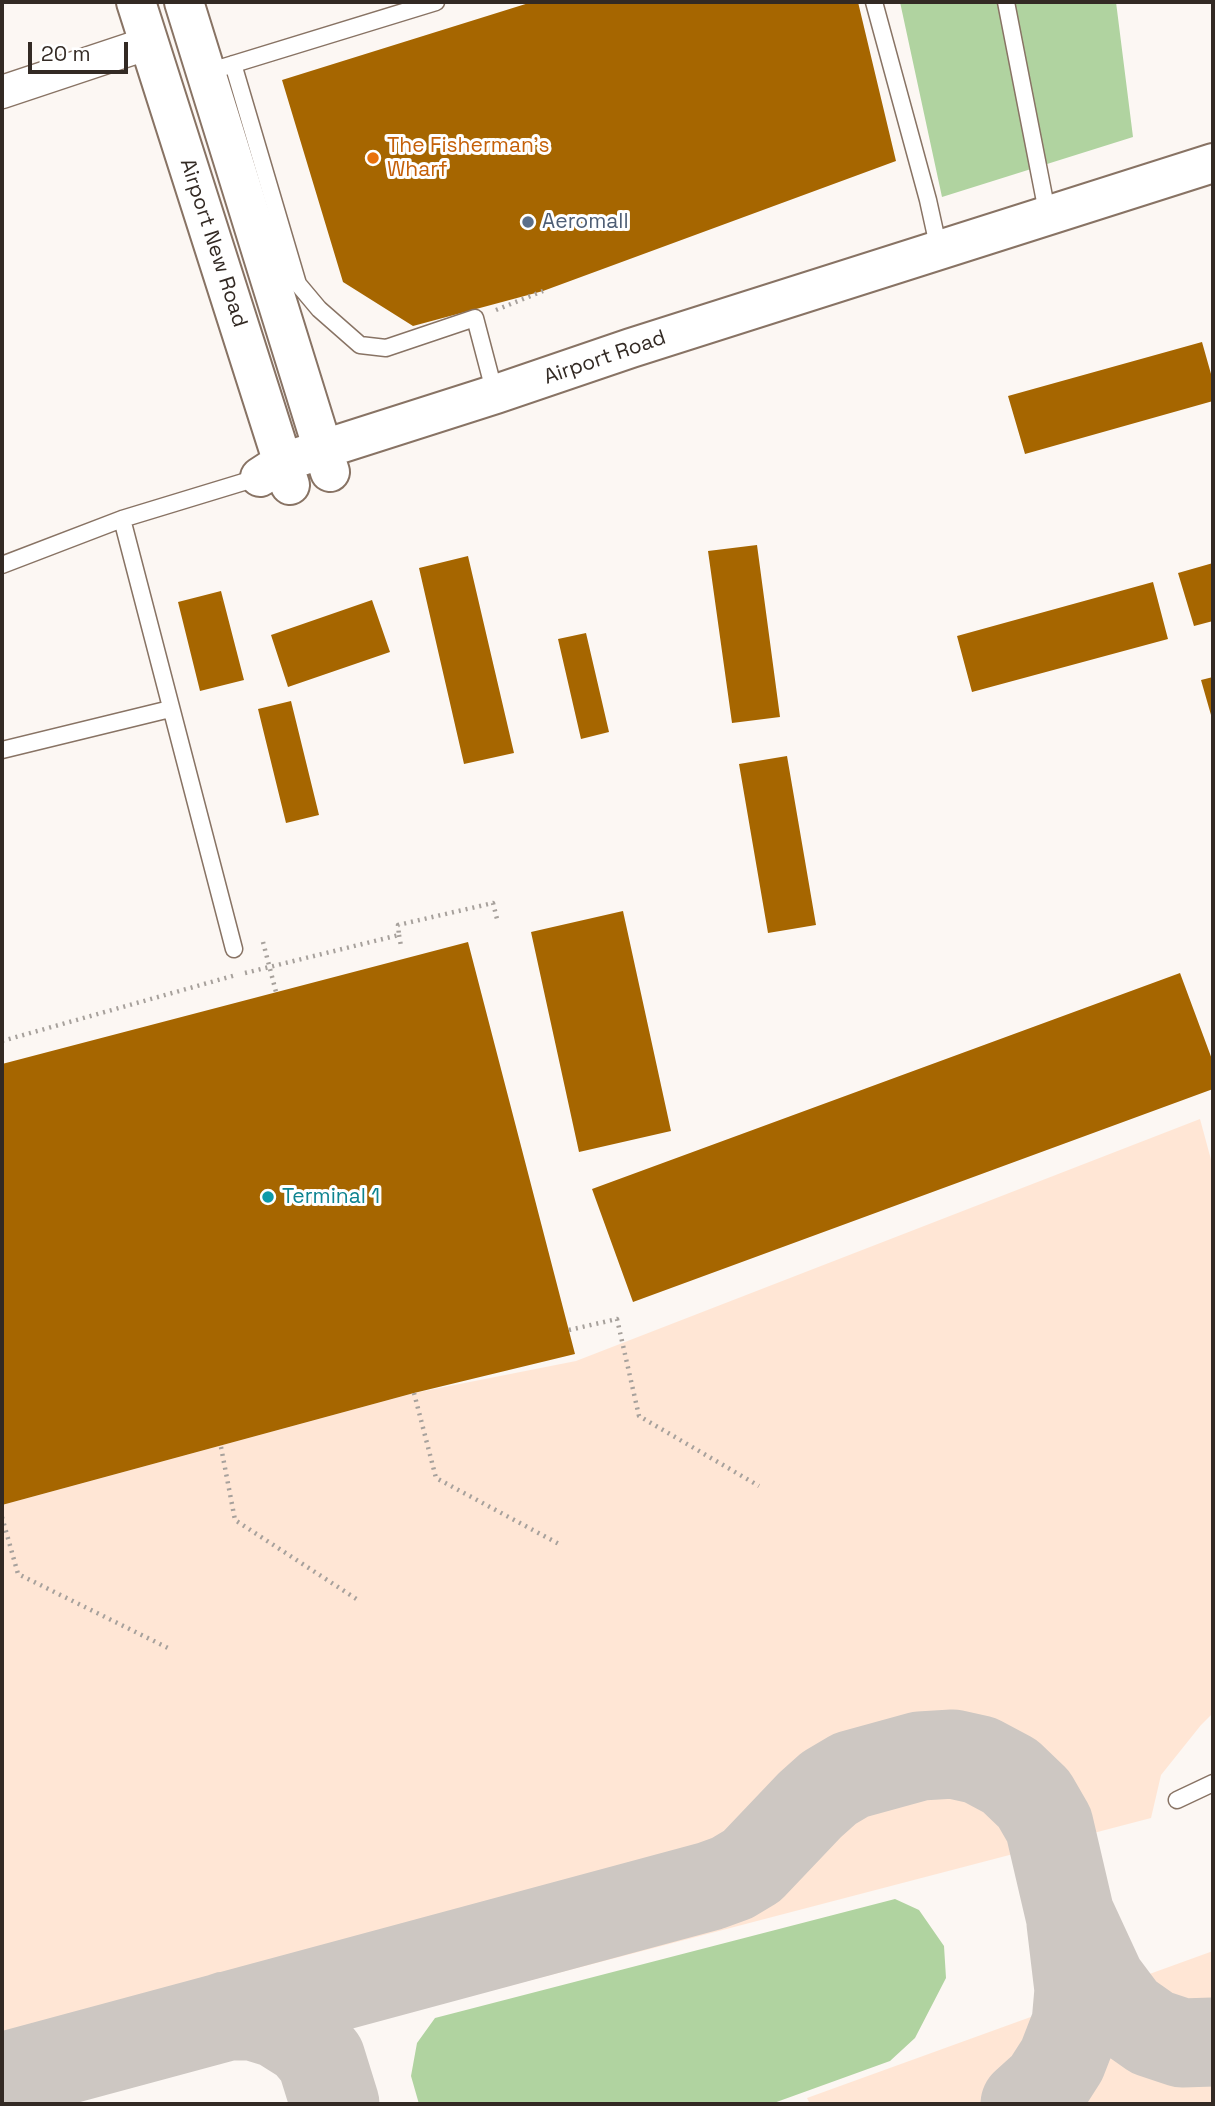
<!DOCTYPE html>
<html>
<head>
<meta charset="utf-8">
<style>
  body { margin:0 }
  #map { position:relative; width:1215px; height:2106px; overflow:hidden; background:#fcf7f3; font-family:"Space Grotesk",sans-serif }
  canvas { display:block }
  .frame { position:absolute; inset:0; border:4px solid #332a24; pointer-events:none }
  .scale { position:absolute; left:28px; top:42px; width:100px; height:32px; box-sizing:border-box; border:4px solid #332a24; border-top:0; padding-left:9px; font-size:21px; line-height:24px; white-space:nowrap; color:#332a24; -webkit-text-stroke:5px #fff; paint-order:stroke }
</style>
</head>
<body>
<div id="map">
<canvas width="1215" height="2106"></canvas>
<div class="frame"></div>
<div class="scale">20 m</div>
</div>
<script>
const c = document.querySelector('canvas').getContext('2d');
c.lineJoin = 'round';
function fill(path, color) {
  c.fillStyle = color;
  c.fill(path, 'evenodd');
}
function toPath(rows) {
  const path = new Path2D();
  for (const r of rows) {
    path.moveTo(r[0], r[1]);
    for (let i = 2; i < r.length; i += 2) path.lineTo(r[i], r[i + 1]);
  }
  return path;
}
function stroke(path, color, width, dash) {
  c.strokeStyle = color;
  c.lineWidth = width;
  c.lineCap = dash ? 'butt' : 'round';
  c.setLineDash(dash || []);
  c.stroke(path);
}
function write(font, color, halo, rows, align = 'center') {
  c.font = font + ' "Space Grotesk",sans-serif';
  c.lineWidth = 6;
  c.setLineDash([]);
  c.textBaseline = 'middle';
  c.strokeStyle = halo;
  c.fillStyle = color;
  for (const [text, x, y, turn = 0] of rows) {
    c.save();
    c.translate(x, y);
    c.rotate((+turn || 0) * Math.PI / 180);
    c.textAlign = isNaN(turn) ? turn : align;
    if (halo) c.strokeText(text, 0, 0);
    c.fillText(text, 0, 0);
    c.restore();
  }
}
fill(toPath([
  [1200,1119,1213,1167,1213,1713,1201,1725,1161,1775,1151,1818,57,2104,2,2104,2,1505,414,1393,576,1361],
  [1213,1951,1213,2104,810,2104,807,2098]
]), '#ffe6d5');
fill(toPath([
  [900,2,1116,2,1133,137,942,197],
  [895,1899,919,1910,944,1946,946,1978,915,2038,890,2061,771,2104,419,2104,411,2076,417,2043,435,2018]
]), '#b0d3a0');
stroke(toPath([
  [226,2016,253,2016,279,2024,306,2041,321,2059,335,2104],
  [2,2077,710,1886,732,1878,752,1866,810,1805,829,1788,851,1775,920,1756,953,1754,980,1760,1010,1776,1034,1799,1049,1825,1070,1915,1101,1982,1125,2014,1152,2033,1182,2043,1213,2042],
  [1025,2104,1046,2085,1062,2060,1076,2024,1079,1990,1071,1923]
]), '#cdc7c2', 89);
fill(toPath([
  [532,2,858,2,896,161,543,291,413,326,343,282,282,80],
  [1202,342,1213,381,1213,401,1025,454,1008,396],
  [757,545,780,717,732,723,708,551],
  [468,556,514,753,464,764,419,568],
  [1213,563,1213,621,1194,626,1178,573],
  [1153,582,1168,639,972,692,957,636],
  [221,591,244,680,200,691,178,602],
  [372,600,390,652,288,687,271,635],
  [586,633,609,732,581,739,558,639],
  [1213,677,1213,722,1201,680],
  [291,701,319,815,286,823,258,709],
  [787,756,816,925,768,933,739,764],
  [623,911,671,1131,579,1152,531,932],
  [468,942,575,1354,414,1393,2,1505,2,1064],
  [1180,973,1213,1062,1213,1089,633,1302,592,1189]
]), '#a66600');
const lane = toPath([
  [874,2,928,200,939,250],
  [1006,2,1048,217],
  [233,64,298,284,319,309,360,345,386,348,475,318,495,394],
  [224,67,436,2],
  [122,519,234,949],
  [2,565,122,519,260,477],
  [2,750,170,709],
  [1177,1800,1213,1783]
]);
const street = toPath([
  [2,92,149,43]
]);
const secondary = toPath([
  [136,2,290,485],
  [184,2,330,472],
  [260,477,283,462,496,394,631,348,1213,163]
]);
stroke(lane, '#887364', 19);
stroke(street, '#887364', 35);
stroke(secondary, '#887364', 42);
stroke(toPath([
  [496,310,543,291],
  [399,935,401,946],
  [263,942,276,992],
  [245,973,399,935,398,925,493,903,498,923],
  [2,1041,236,975],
  [569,1330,617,1319,639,1416,759,1486],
  [414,1393,436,1478,559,1544],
  [221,1447,235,1520,358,1600],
  [2,1517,18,1574,168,1648]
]), '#a7a19c', 4.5, [2, 5]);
stroke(lane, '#fff', 16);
stroke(street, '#fff', 32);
stroke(secondary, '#fff', 38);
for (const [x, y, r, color] of [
  [373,158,7,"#e8710a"],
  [528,222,7,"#5c6f8a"],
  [268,1197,7,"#0f9aa8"]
]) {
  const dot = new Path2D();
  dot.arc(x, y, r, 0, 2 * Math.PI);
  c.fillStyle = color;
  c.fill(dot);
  stroke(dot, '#fff', 2.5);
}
write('21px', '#c56008', '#fff', [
  ["The Fisherman's",387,146],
  ["Wharf",387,170]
], 'left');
write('21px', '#4e5e75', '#fff', [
  ["Aeromall",542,222]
], 'left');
write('21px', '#332a24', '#fff', [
  ["Airport New Road",213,243,72],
  ["Airport Road",605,358,-19]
]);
write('21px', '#0d838f', '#fff', [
  ["Terminal 1",282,1197]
], 'left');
</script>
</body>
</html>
